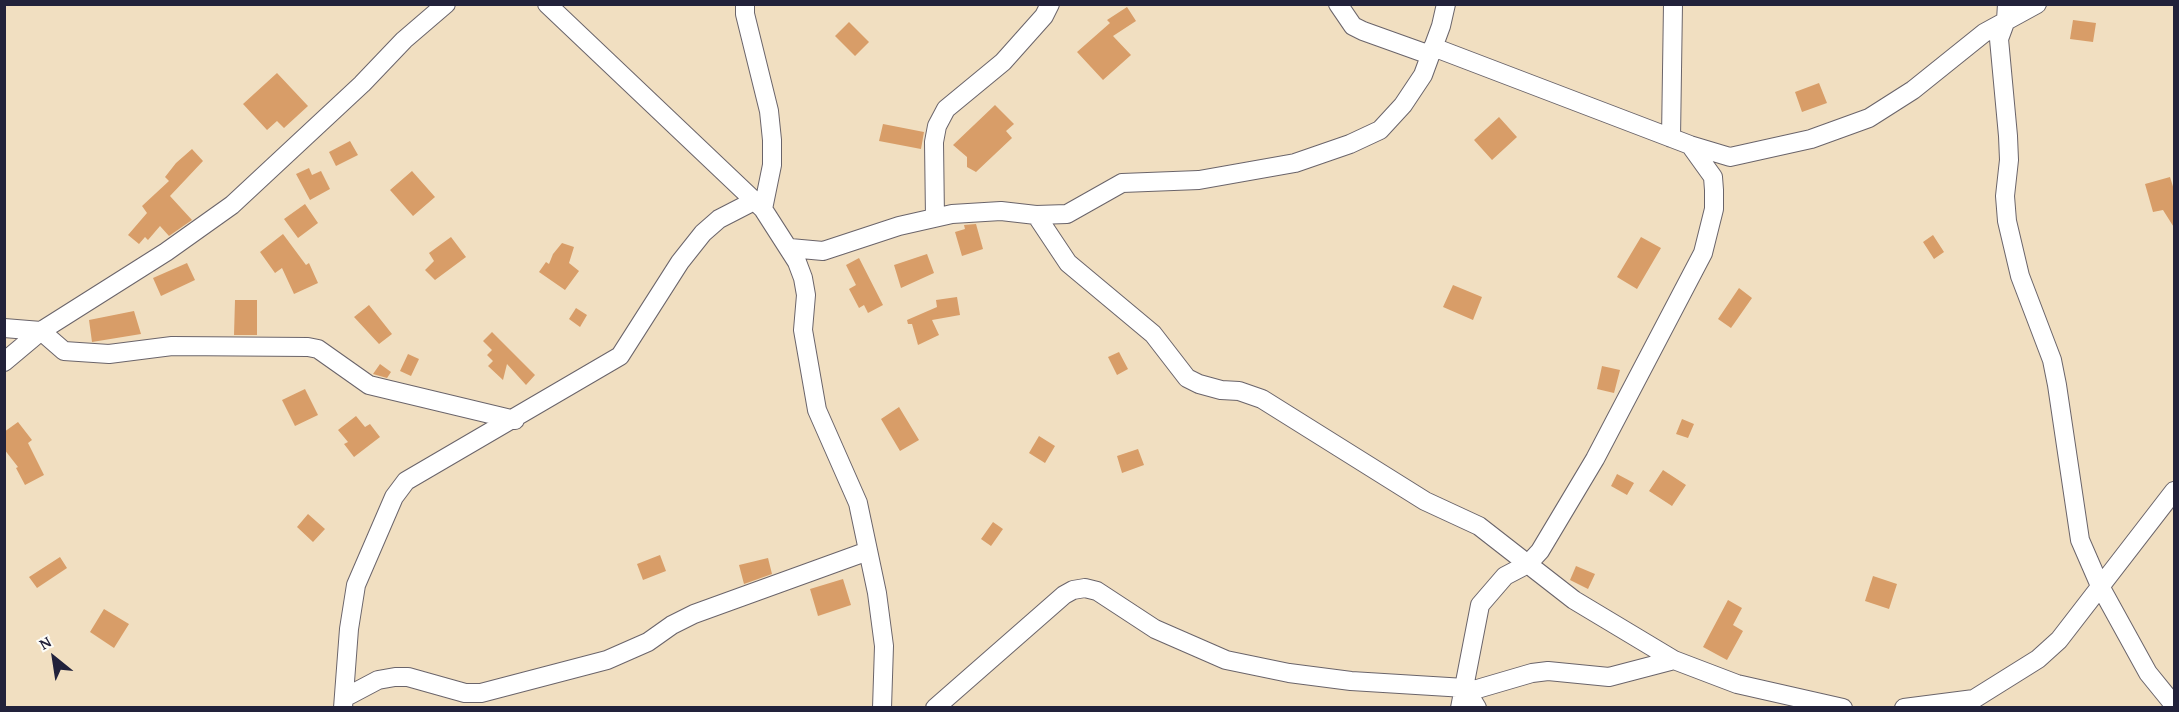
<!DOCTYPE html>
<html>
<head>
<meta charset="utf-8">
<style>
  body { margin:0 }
  #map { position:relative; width:2179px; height:712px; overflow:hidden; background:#f1dfc1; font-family:"Gentium Book Plus",serif }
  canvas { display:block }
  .frame { position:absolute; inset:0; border:6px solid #22223b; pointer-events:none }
  .north { position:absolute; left:24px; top:628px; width:60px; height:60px; -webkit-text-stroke:4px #fdfcf7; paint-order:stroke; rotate:330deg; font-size:16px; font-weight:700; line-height:24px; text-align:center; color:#22223b }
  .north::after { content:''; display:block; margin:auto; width:21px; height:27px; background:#22223b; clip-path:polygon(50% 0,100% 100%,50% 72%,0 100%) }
</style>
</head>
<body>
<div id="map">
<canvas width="2179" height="712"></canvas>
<div class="frame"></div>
<div class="north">N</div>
</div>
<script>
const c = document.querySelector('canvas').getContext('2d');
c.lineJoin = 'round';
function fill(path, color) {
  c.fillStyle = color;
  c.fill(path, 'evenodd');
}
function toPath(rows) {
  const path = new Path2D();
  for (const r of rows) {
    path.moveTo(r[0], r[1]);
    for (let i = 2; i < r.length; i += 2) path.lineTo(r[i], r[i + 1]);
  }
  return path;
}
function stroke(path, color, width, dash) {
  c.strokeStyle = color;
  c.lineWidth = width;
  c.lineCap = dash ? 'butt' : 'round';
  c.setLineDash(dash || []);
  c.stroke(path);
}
fill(toPath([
  [1127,7,1136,21,1113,36,1131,55,1103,80,1077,52,1110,23,1107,20],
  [2073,20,2096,23,2093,42,2070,39],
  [849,22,869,42,855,56,835,36],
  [277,73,308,106,284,128,277,121,267,130,243,104],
  [1819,83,1827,103,1802,112,1795,92],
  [995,105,1014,124,1006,131,1012,138,976,172,967,167,967,157,953,145],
  [1499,117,1517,137,1492,160,1474,140],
  [883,124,924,132,921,149,879,141],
  [350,141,358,155,336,166,329,152],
  [192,149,203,161,170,196,192,220,169,236,160,226,148,240,145,237,139,244,128,235,147,213,142,206,169,181,165,177,176,163],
  [309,168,312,175,321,171,330,189,310,200,296,174],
  [412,171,435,197,413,216,390,190],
  [2170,177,2175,193,2175,229,2163,210,2153,212,2145,184],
  [305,204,318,223,298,238,284,219],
  [976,224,983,249,962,256,955,232,965,229,964,225],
  [283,234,306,265,309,263,318,283,294,294,282,268,275,273,260,252],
  [1933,235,1944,252,1934,259,1923,242],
  [451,237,466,257,435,280,425,270,434,261,429,253],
  [1641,237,1661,248,1637,289,1617,277],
  [562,243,574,247,569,263,579,271,565,290,539,272,546,262,549,264,553,254],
  [927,254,934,273,901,288,894,265],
  [859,258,883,305,868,313,864,305,859,308,849,289,856,285,846,265],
  [187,263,195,280,161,296,153,278],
  [1453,285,1482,297,1473,320,1443,307],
  [1739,288,1752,298,1731,328,1718,319],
  [957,297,960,315,932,320,939,335,918,345,912,324,908,324,907,320,937,307,936,300],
  [235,300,257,300,257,335,234,335],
  [369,305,392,334,379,344,354,317],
  [576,308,587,315,580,327,569,319],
  [134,311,141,334,92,342,89,320],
  [492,332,535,375,526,385,507,364,503,380,488,366,493,361,487,355,492,350,483,341],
  [1119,352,1128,369,1117,375,1108,357],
  [408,354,419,359,411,376,400,371],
  [380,364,391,372,387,378,373,374],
  [1602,366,1620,370,1614,393,1597,389],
  [305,389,318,415,295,426,282,400],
  [899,407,919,440,900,451,881,419],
  [356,416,365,427,370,424,380,437,354,457,344,444,348,442,338,430],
  [1682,419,1694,424,1688,438,1676,434],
  [18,422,32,440,28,443,44,475,25,485,16,468,18,467,4,449,4,432],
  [1039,436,1055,446,1045,463,1029,453],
  [1138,449,1144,465,1122,473,1117,456],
  [1663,470,1686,485,1672,506,1649,491],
  [1617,474,1634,483,1627,495,1611,486],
  [308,514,325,529,313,542,297,527],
  [993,522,1003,529,991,546,981,539],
  [660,555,666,571,643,580,637,564],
  [60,557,67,568,37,588,29,577],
  [768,558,772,574,744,584,739,565],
  [1576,566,1595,574,1588,589,1570,580],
  [1873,576,1897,584,1889,609,1865,601],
  [843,579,851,605,818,616,810,589],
  [1728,600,1742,608,1733,625,1743,631,1727,660,1703,647],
  [104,609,129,624,114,648,90,632]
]), '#d89d68');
const minor = toPath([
  [547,4,763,209,797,262,803,278,806,295,803,330,817,410,858,503,877,593,884,646,882,708],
  [745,4,745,14,769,111,772,140,772,165,763,209],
  [1338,4,1353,26,1363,31,1430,55,1433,47,1690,145,1730,157,1811,139,1869,118,1913,90,1984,33,2037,4],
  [2007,4,2006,20,1999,39,2008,136,2009,160,2005,196,2007,221,2020,276,2052,360,2057,385,2080,540,2100,586,2148,673,2174,705],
  [1671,138,1673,4],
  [1036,215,1068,263,1153,334,1187,378,1199,384,1221,390,1239,391,1262,399,1425,501,1479,526,1574,600,1674,660,1737,684,1843,708],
  [935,218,934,142,937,126,946,109,1003,62,1044,16,1050,4],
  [790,248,823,251,899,226,952,214,1001,211,1036,215,1067,214,1122,183,1199,180,1295,163,1350,144,1380,130,1403,105,1423,75,1441,26,1446,4],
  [4,328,41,331,64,351,109,354,172,346,308,347,318,349,369,385,515,420],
  [4,362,41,331,166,252,232,205,362,84,404,40,446,4],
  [1467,692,1532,673,1548,671,1609,677,1674,660],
  [344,698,378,680,395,677,408,677,465,693,481,693,607,660,648,642,672,625,694,614,868,551],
  [343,708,349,629,356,585,394,497,406,481,620,356,680,262,703,233,719,219,754,201],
  [935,708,1064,595,1073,590,1085,588,1097,591,1155,629,1226,660,1289,673,1351,681,1465,688,1477,708],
  [1460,708,1480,605,1505,576,1528,564,1540,551,1595,459,1703,253,1714,209,1714,190,1713,177,1690,145],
  [1904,708,1974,699,2038,659,2059,640,2174,491]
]);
stroke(minor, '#6a646a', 20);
stroke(minor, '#fff', 18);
</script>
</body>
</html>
